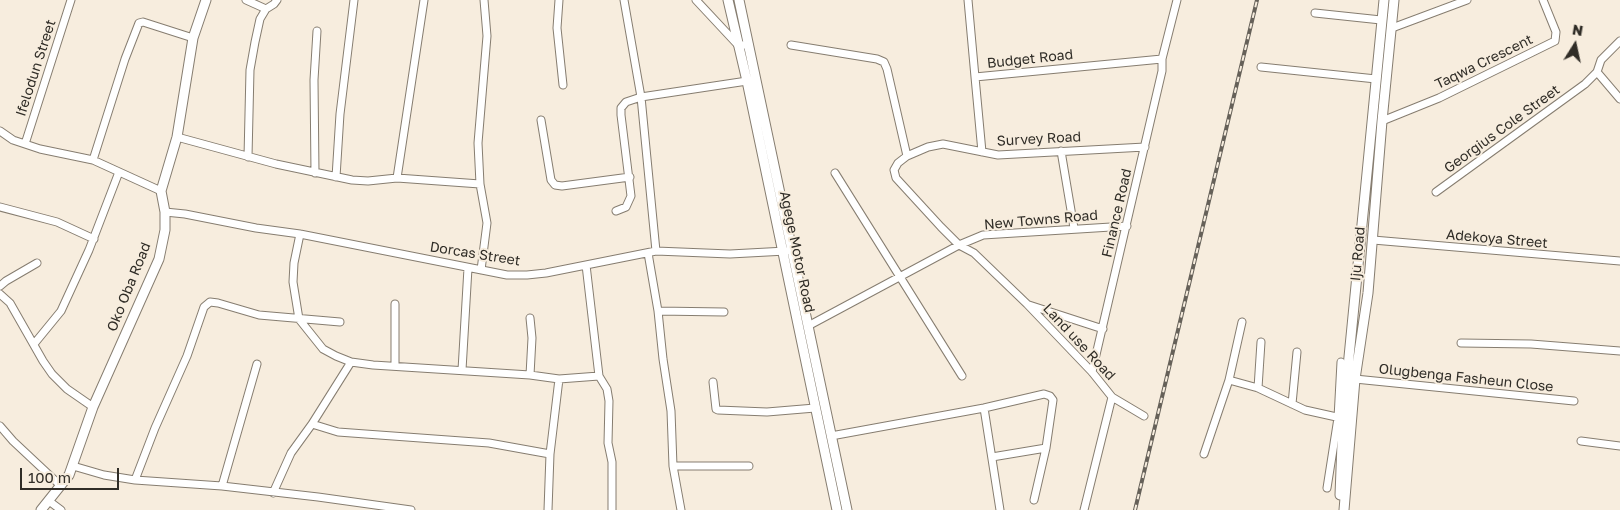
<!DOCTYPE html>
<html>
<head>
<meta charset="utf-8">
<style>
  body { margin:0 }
  #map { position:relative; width:1620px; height:510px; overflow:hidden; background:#f7edde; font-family:"Golos Text",sans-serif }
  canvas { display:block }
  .north { position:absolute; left:1550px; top:20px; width:50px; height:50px; -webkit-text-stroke:4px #f7edde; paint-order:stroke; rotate:10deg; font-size:14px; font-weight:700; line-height:20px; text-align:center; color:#302d27 }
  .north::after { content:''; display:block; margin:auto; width:18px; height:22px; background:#302d27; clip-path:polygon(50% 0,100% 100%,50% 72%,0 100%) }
  .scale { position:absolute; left:20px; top:468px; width:99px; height:22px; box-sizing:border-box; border:2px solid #302d27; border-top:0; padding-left:6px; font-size:15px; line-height:18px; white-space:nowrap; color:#302d27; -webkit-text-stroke:4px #f7edde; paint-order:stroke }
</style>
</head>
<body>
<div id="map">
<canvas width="1620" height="510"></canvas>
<div class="north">N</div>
<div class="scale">100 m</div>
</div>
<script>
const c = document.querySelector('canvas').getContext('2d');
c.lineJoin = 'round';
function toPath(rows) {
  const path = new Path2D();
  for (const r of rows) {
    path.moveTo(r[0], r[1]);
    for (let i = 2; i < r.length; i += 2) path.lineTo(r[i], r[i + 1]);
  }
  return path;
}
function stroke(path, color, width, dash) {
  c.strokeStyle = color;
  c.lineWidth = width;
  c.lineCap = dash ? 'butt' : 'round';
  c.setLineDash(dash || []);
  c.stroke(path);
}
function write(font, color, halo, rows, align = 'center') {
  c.font = font + ' "Golos Text",sans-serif';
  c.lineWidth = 4;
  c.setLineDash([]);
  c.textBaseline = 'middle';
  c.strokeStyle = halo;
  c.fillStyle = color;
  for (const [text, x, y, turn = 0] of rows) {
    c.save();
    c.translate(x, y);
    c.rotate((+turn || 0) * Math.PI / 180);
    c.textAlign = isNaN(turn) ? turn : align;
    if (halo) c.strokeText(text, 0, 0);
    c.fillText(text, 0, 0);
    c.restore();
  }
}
const minor = toPath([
  [246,0,266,9],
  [559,0,557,28,563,85],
  [624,0,641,97,656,251],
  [696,0,738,45,749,45],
  [968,0,975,77],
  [1315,13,1381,20],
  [1392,28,1467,0],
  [791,45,877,59,884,62,887,69,907,156],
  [1261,67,1376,79],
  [1597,72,1620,99],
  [541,120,551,180,555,185,562,186,630,177],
  [1382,121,1439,98,1555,41,1556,32,1543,0],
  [0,131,13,140,40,149,93,160,161,191],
  [177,137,276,164,352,180,368,181,397,178,480,184],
  [25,144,71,0],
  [1061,151,1074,228],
  [982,152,975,77,1162,59],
  [248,157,250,70,255,42,260,19,266,9,274,4,277,0],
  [93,160,125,59,139,23,143,22,193,38],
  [315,173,314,80,317,31],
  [835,173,962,376],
  [336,177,340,114,354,0],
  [397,178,424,0],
  [1436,192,1585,84,1597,72,1601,60,1620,41],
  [0,207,57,222,94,239],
  [616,211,626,207,631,196,621,115,621,108,626,102,641,97,747,81],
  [165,212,185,214,256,228,300,234,507,275,527,275,546,273,656,251,730,254,786,251],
  [300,234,294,263,293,282,299,319,323,349,336,356,351,362,373,365,530,375,559,379,599,376],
  [1373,240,1620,261],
  [648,253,658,311,663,359,671,411,673,466,681,510],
  [586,265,599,376,607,389,609,401,608,443,612,462,612,510],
  [481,270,487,223,480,184,478,143,487,36,484,0],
  [0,286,6,281,37,263],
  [0,294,10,303,43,361,52,374,67,389,93,407],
  [1029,305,1103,329],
  [658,311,724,312],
  [808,326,959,245,983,235,1127,226],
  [1461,343,1531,344,1620,351],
  [34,344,61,311,89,250,119,172],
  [395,366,395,304],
  [462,370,468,268],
  [1092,372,1162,71,1162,59,1177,0],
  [530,375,532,338,530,318],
  [1355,379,1574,401],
  [1229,380,1258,388,1305,410,1341,418],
  [713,382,716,409,718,410,767,412,815,408],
  [1258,388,1261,342],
  [1292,404,1297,352],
  [984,408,1000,510],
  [1144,416,1112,397,1092,372,1027,304,974,253,959,245,941,227,896,178,894,170,898,163,907,156,928,147,943,144,998,155,1145,147],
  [312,424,338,432,489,443,550,454],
  [0,426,13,441,61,486],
  [831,436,984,408,1044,394,1050,396,1053,400,1046,448,1034,500],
  [1581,441,1620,446],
  [1204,454,1229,380,1242,322],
  [992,457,1046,448],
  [73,466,104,475,135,480,222,486,318,497,411,510],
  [673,466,749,466],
  [135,480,155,428,187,356,204,307,210,302,218,303,259,315,340,322],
  [222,486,257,364],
  [1327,488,1338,418,1341,362],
  [273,493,291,453,312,424,351,362],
  [49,501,61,510],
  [548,510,550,454,559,379],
  [1084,510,1112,397]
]);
const tertiary = toPath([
  [41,510,69,475,93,407,159,259,165,230,165,212,161,191,177,137,193,38,206,0]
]);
const secondary = toPath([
  [728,0,747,81,837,510],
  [739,0,847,510],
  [1340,495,1343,418,1384,0],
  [1344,510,1355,379,1368,293,1382,121,1394,0]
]);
stroke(minor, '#867d70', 9);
stroke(tertiary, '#867d70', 11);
stroke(secondary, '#867d70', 11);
stroke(minor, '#fff', 7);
stroke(tertiary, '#fff', 9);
stroke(secondary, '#fff', 9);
const rail = toPath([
  [1135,510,1257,0]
]);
stroke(rail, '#666159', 4);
stroke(rail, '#f7edde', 2, [5.5]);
write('14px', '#302d27', '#f7edde', [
  ["Budget Road",1030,59,-6],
  ["Taqwa Crescent",1484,62,-26],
  ["Ifelodun Street",36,68,-72],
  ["Georgius Cole Street",1502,129,-36],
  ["Survey Road",1039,139,-3],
  ["Finance Road",1117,213,-77],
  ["New Towns Road",1041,220,-5],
  ["Adekoya Street",1497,239,5],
  ["Agege Motor Road",797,252,78],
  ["Dorcas Street",475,254,9],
  ["Iju Road",1358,254,-85],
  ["Oko Oba Road",129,287,-68],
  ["Land use Road",1079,342,47],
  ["Olugbenga Fasheun Close",1466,378,6]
]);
</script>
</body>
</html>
